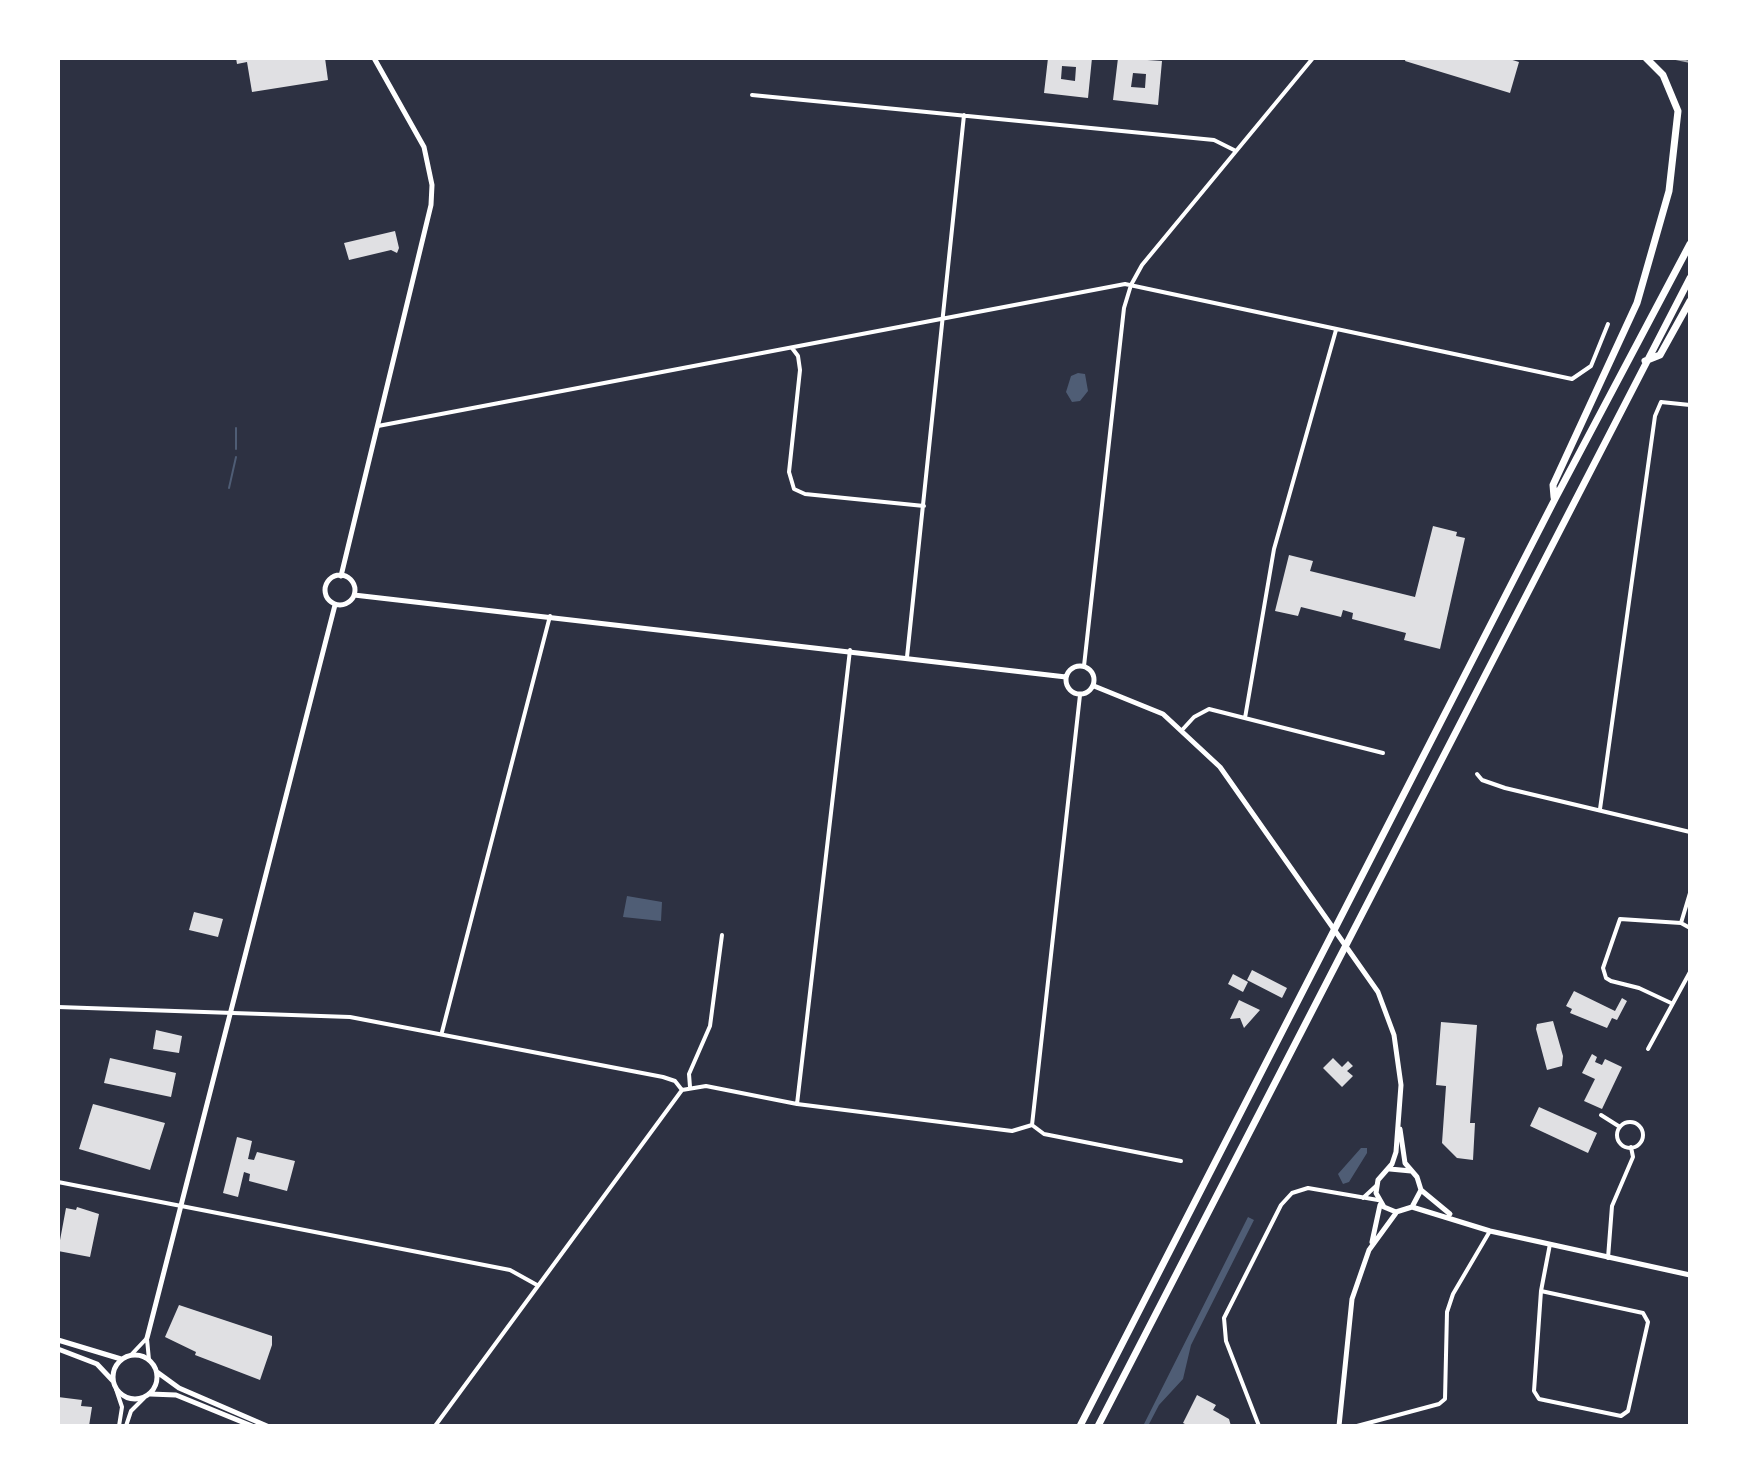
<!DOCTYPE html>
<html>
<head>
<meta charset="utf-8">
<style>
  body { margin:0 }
  #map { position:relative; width:1748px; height:1484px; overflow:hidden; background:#2d3142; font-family:Cabin,sans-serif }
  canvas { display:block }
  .frame { position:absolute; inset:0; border:60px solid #fff; pointer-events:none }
</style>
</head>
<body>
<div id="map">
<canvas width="1748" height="1484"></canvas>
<div class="frame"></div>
</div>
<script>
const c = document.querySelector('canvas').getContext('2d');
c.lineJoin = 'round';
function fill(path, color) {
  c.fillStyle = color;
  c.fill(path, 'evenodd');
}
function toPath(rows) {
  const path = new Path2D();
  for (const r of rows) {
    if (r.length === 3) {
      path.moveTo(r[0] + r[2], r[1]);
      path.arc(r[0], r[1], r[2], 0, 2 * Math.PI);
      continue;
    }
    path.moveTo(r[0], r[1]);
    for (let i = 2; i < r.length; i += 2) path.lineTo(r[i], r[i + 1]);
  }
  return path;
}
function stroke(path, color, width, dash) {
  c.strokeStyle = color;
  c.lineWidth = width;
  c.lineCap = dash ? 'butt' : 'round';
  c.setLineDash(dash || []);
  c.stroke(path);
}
fill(toPath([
  [1078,373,1085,374,1088,391,1080,401,1072,402,1066,392,1071,376],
  [627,896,662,902,661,921,623,917],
  [1361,1148,1367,1148,1367,1153,1349,1182,1343,1184,1338,1174],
  [1248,1217,1254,1220,1191,1345,1183,1379,1159,1405,1148,1426,1143,1426]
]), '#4f5d75');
stroke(toPath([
  [236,428,236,449],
  [229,488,236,457]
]), '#4f5d75', 2);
fill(toPath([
  [236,58,325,58,328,80,252,92,247,62,237,64],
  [1048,58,1092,58,1088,98,1044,93],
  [1062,66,1076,67,1075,81,1061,79],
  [1118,58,1162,61,1158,105,1113,100],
  [1133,73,1146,74,1145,88,1131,87],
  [1406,58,1506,58,1519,62,1510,93,1405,61],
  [395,231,399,248,397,253,391,250,349,260,344,243],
  [1433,526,1457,532,1456,536,1465,538,1440,649,1404,640,1406,633,1352,619,1353,613,1343,610,1341,617,1301,607,1298,616,1275,611,1289,555,1313,561,1310,571,1415,597],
  [194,912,223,919,218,937,189,930],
  [1252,970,1287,988,1282,998,1247,980],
  [1233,974,1248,982,1243,992,1228,984],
  [1574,991,1615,1011,1622,998,1627,1001,1617,1020,1612,1018,1607,1028,1570,1013,1572,1009,1566,1006],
  [1239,1000,1260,1010,1244,1028,1240,1018,1230,1019],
  [1553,1021,1563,1056,1562,1066,1547,1070,1536,1029,1537,1024],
  [1441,1022,1477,1025,1470,1123,1475,1123,1473,1160,1457,1158,1442,1143,1446,1086,1436,1085],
  [156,1030,182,1036,179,1053,153,1049],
  [1592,1054,1597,1057,1595,1062,1602,1065,1605,1059,1622,1067,1602,1109,1584,1101,1595,1079,1582,1073],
  [110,1058,176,1073,171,1097,104,1083],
  [1333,1058,1342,1067,1348,1061,1353,1066,1347,1071,1353,1076,1342,1087,1323,1068],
  [93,1104,165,1123,150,1170,79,1149],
  [1539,1107,1597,1133,1588,1153,1530,1126],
  [237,1137,252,1141,248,1159,254,1160,257,1152,295,1161,287,1191,249,1181,250,1174,244,1172,238,1197,223,1193],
  [77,1207,99,1214,90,1257,58,1251,66,1208,76,1210],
  [179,1305,272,1336,272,1345,260,1380,195,1355,196,1352,165,1337],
  [1197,1395,1216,1405,1213,1410,1229,1419,1231,1426,1189,1426,1183,1423],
  [58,1397,82,1400,81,1406,92,1407,89,1426,58,1426]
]), '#e0e0e3');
stroke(toPath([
  [752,95,1214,140,1236,151],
  [792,348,798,356,800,370,789,472,794,489,805,494,924,506],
  [378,426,1125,284,1572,379,1591,366,1608,324],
  [907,657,964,115],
  [1084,666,1124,308,1131,285,1142,265,1313,58],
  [1245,718,1274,549,1336,330],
  [1183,729,1194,717,1209,709,1383,753],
  [1477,774,1482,780,1505,788,1690,832],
  [1600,809,1655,416,1661,402,1690,405],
  [1690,893,1681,923,1690,928],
  [1671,1003,1639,988,1611,981,1606,978,1603,968,1620,919,1681,923],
  [58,1007,350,1017,663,1077,675,1081,682,1090],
  [442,1032,550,616],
  [1648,1049,1690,972],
  [690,1087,689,1074,710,1026,722,935],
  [682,1090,706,1086,797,1104,1012,1131,1032,1125],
  [797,1104,850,650],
  [1601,1115,1620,1127],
  [1630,1135,13],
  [1032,1125,1080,695],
  [1032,1125,1044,1134,1181,1161],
  [58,1182,510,1270,537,1285],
  [1363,1198,1376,1186],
  [1608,1258,1612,1206,1633,1157,1631,1147],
  [1541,1291,1643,1313,1648,1322,1628,1411,1621,1416,1539,1399,1534,1391,1541,1291,1550,1244],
  [147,1339,149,1360],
  [130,1356,147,1338],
  [116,1389,122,1407,119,1426],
  [126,1426,131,1411,144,1398],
  [435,1426,682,1090],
  [1259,1426,1226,1341,1224,1318,1281,1205,1292,1193,1308,1188,1378,1200],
  [1357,1426,1439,1404,1445,1399,1447,1312,1453,1294,1490,1231]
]), '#fff', 4);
stroke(toPath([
  [340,590,15],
  [341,576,431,205,432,185,424,147,374,58],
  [354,595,1066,677],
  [1080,680,14],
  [1094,686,1163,714,1220,767,1378,992,1394,1035,1401,1085,1396,1152,1392,1164,1378,1180,1376,1193,1384,1207,1396,1212,1412,1207,1421,1190,1417,1177,1405,1163,1400,1129],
  [1390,1169,1411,1171],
  [1421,1190,1450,1214],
  [1412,1207,1490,1231,1690,1275],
  [1372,1242,1380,1205],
  [147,1338,335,605],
  [1339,1426,1352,1299,1369,1250,1396,1213]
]), '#fff', 5);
stroke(toPath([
  [58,1340,121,1359],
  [58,1349,97,1364,113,1381],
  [135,1377,22],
  [157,1372,179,1388,267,1426],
  [150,1394,176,1395,252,1426]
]), '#fff', 5);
stroke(toPath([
  [1645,361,1660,355,1690,301],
  [1554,497,1553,485,1637,303,1669,191,1678,111,1663,75,1646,58],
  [1080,1426,1555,499,1690,244],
  [1098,1426,1690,278]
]), '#fff', 7);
stroke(toPath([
  [1671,58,1690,62]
]), '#abadb3', 2);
</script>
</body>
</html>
